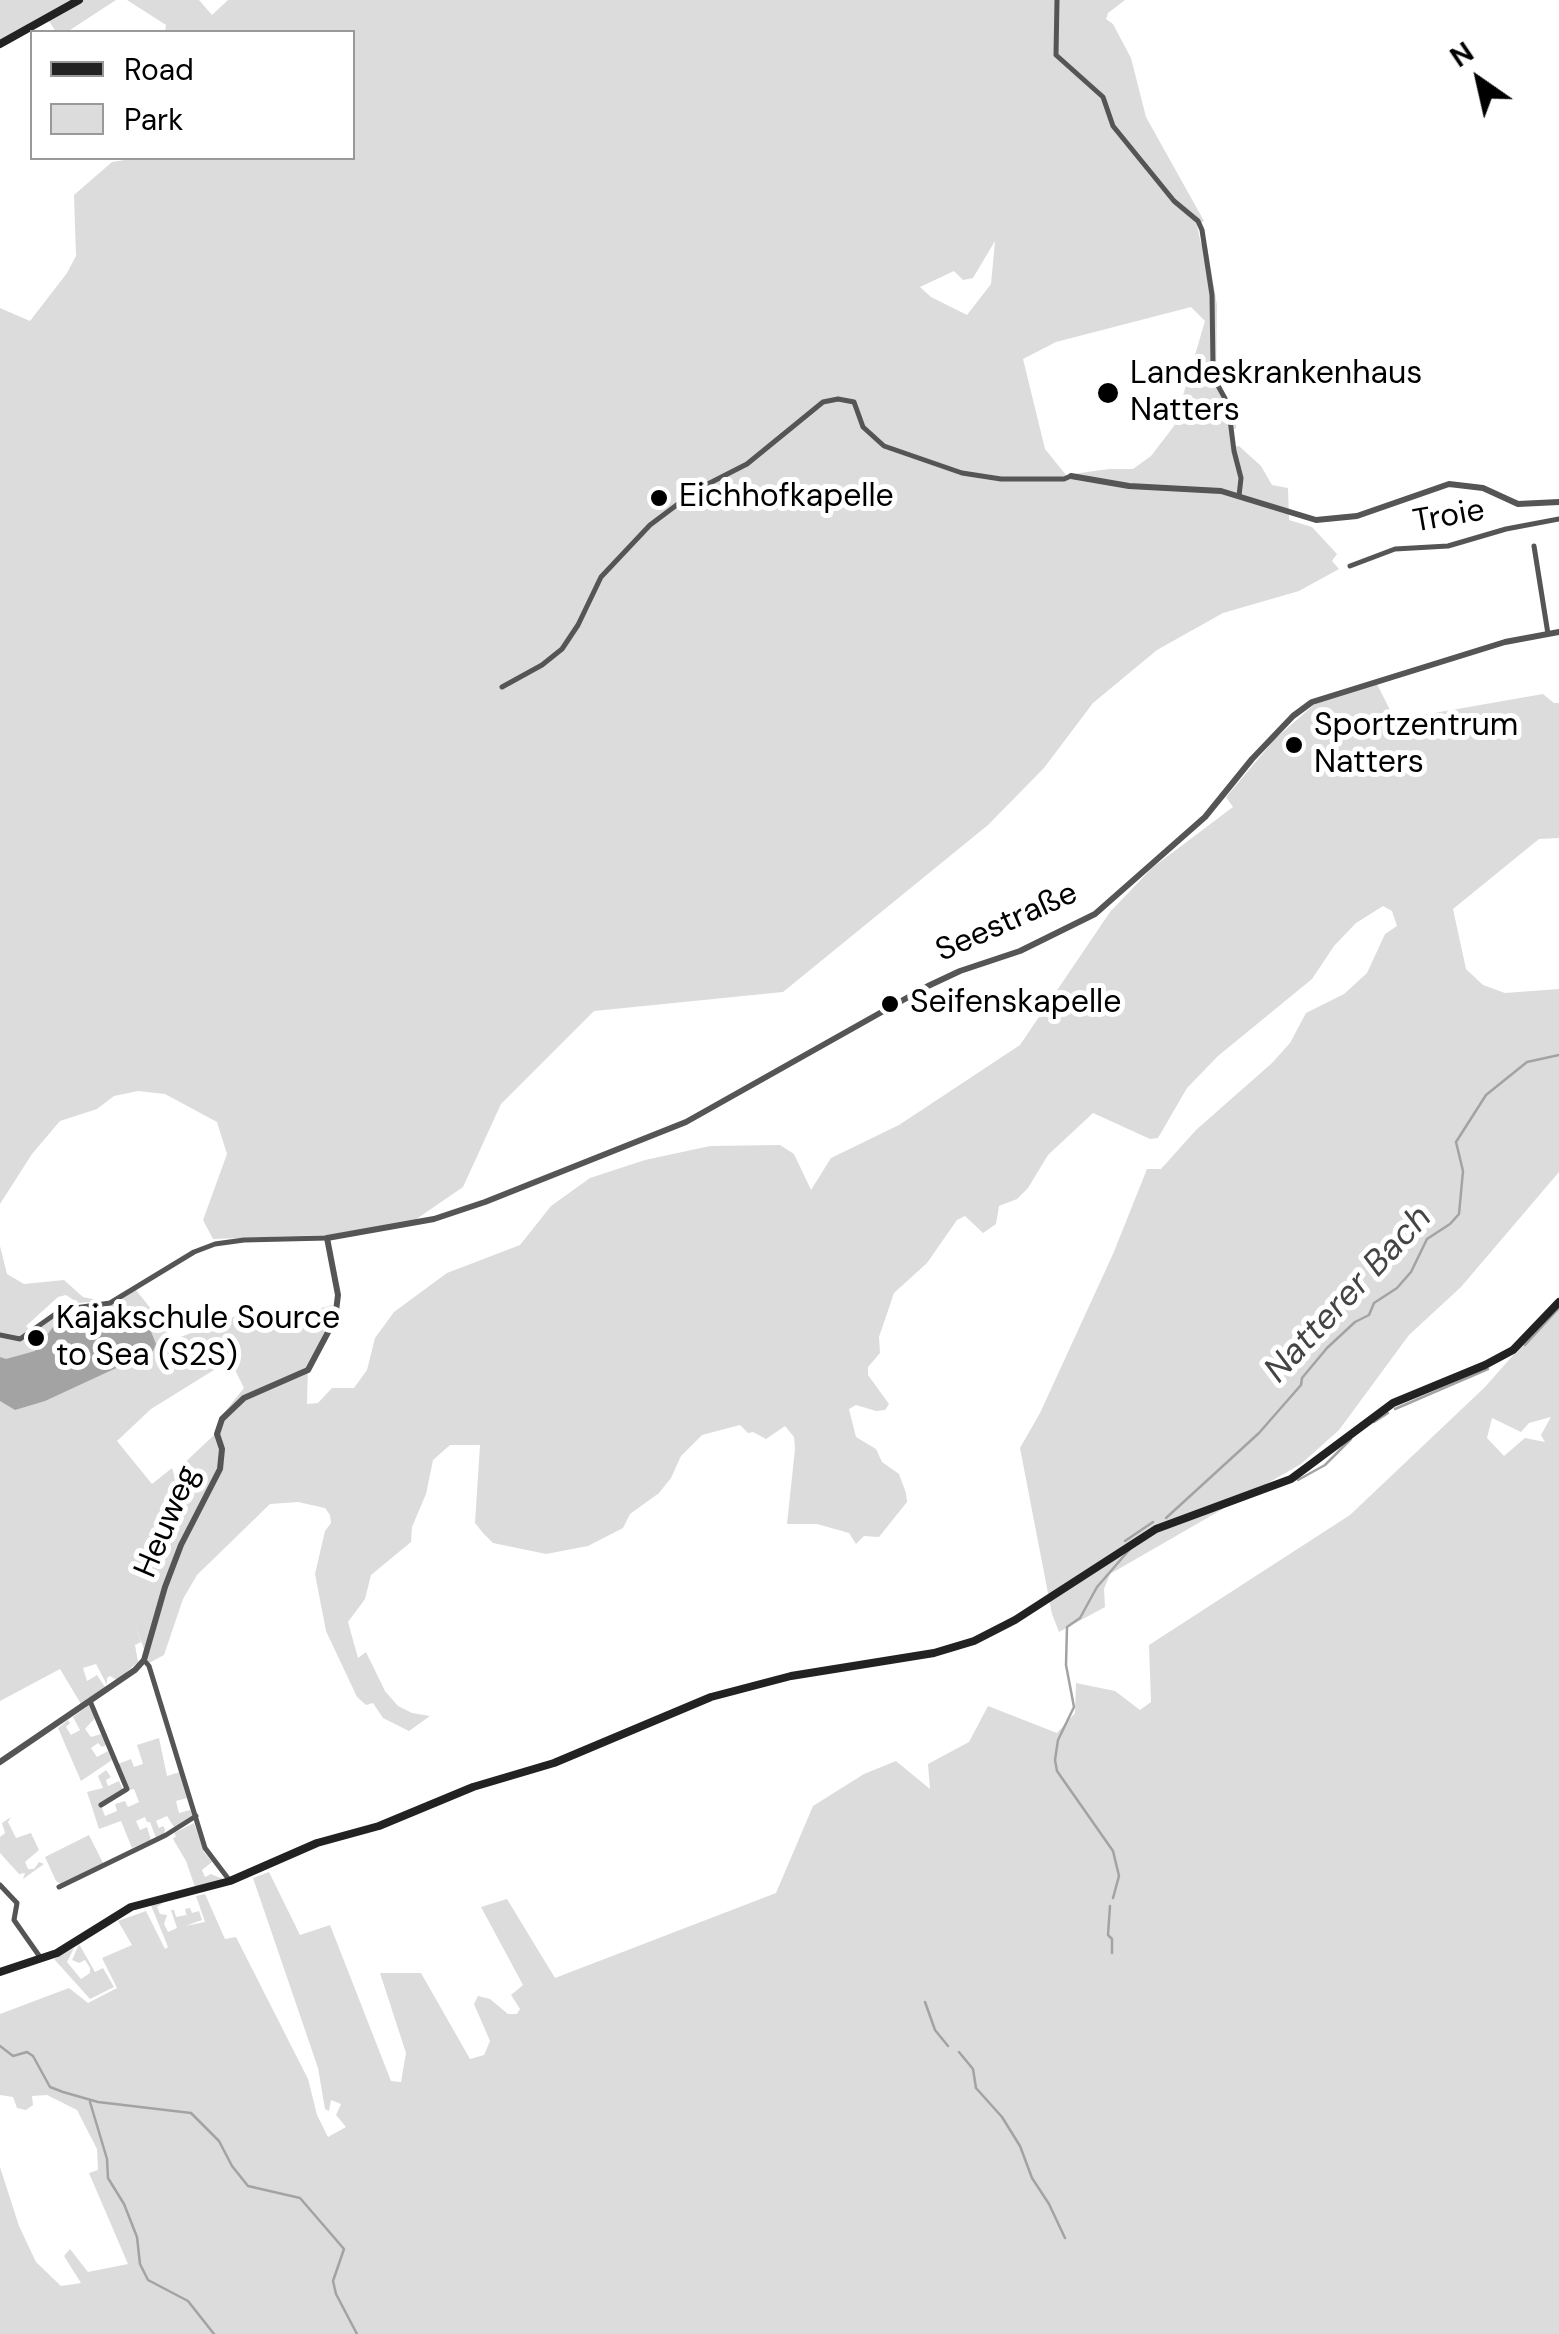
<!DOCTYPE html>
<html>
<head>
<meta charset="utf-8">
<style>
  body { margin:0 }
  #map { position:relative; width:1559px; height:2334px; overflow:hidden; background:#fff; font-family:"DM Sans",sans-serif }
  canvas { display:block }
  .legend { position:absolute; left:30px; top:30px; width:325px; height:130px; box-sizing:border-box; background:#fff; border:2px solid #999; margin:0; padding:12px 18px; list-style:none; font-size:30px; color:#000 }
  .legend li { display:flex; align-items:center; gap:20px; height:50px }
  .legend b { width:50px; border:2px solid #999 }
  .north { position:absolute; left:1429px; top:30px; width:100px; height:100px; -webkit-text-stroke:8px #fff; paint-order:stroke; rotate:326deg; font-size:28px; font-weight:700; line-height:40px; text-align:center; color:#000 }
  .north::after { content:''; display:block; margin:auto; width:35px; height:45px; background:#000; clip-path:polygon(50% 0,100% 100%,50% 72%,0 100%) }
</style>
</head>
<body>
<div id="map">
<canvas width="1559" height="2334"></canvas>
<ul class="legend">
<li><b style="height:12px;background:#222"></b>Road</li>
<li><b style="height:28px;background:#dcdcdc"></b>Park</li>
</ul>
<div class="north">N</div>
</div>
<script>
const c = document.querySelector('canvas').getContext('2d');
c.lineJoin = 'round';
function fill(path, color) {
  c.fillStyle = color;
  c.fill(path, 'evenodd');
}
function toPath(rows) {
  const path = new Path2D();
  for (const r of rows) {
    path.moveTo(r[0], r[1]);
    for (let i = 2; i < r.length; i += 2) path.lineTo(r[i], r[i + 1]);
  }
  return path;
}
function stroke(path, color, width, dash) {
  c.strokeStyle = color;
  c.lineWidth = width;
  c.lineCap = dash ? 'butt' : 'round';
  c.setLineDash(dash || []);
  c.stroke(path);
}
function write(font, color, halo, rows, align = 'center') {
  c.font = font + ' "DM Sans",sans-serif';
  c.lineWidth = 10;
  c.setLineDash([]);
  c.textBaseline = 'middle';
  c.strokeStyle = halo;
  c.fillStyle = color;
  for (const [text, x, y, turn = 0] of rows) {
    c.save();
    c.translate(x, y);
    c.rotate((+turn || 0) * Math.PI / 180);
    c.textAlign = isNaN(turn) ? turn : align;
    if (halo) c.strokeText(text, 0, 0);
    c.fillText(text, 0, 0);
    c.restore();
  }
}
fill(toPath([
  [0,0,116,0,67,32,56,32,49,21,0,40],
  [127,0,199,0,212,15,228,0,1125,0,1108,13,1106,19,1113,24,1131,58,1146,117,1204,221,1197,225,1201,244,1207,246,1217,305,1216,384,1229,403,1236,406,1236,428,1231,431,1232,447,1239,446,1261,466,1272,485,1288,488,1289,520,1312,527,1337,554,1332,561,1339,569,1299,591,1223,613,1157,650,1093,703,1044,768,988,825,783,992,594,1011,501,1104,463,1187,412,1222,327,1235,213,1239,203,1220,227,1154,217,1122,165,1094,138,1091,114,1096,97,1109,60,1121,32,1154,0,1204,0,308,30,321,67,273,76,256,74,195,112,162,138,158,352,158,352,32,165,32,166,25],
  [995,241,991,284,967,315,931,297,920,287,954,271,963,280,973,278],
  [1191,307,1205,321,1174,426,1151,456,1133,469,1109,469,1066,475,1045,449,1023,359,1056,342],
  [1377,684,1392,714,1417,716,1543,694,1554,703,1559,703,1559,838,1539,839,1453,909,1466,969,1483,985,1505,993,1559,989,1559,1172,1461,1287,1409,1335,1339,1430,1301,1464,1110,1574,1104,1589,1105,1607,1059,1632,1052,1614,1020,1448,1040,1413,1113,1254,1147,1169,1161,1169,1196,1130,1272,1063,1290,1043,1306,1013,1344,994,1367,973,1385,934,1397,926,1392,911,1383,906,1356,923,1334,946,1312,979,1218,1056,1187,1088,1158,1138,1150,1139,1093,1113,1048,1155,1028,1188,1017,1199,999,1206,996,1224,983,1233,965,1216,957,1220,927,1263,894,1293,879,1337,880,1353,868,1367,868,1375,889,1404,885,1410,876,1411,856,1405,849,1409,856,1437,876,1449,882,1462,899,1474,906,1493,907,1502,879,1537,864,1536,856,1544,849,1533,842,1531,817,1524,787,1524,795,1449,794,1437,785,1426,766,1439,753,1432,748,1433,740,1425,702,1435,681,1456,671,1478,659,1493,630,1514,623,1528,588,1546,546,1554,493,1543,483,1533,475,1523,480,1445,450,1445,433,1460,426,1494,412,1527,411,1542,371,1575,365,1599,348,1622,358,1658,366,1652,385,1691,398,1706,412,1713,430,1716,409,1731,383,1718,373,1703,366,1705,357,1697,326,1631,315,1574,325,1531,331,1523,330,1515,325,1508,298,1502,270,1504,197,1575,183,1599,164,1655,149,1663,134,1622,141,1642,135,1645,138,1662,117,1680,110,1676,107,1678,107,1685,96,1664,83,1668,87,1681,97,1675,105,1687,81,1704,60,1669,0,1701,0,1246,7,1274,24,1284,64,1280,83,1297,101,1301,78,1303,66,1295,58,1297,26,1326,31,1331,28,1337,52,1316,72,1308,101,1309,136,1290,175,1339,236,1316,274,1321,332,1305,332,1316,308,1366,307,1404,318,1403,332,1388,354,1388,367,1370,375,1338,394,1312,447,1273,520,1245,551,1206,590,1178,645,1160,710,1146,780,1145,794,1154,811,1190,831,1158,899,1125,1020,1045,1110,912,1152,868,1233,807,1226,797,1275,739,1316,703],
  [230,1360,244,1388,223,1414,214,1435,177,1470,180,1495,172,1468,152,1484,117,1441,151,1409],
  [1559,1303,1559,2334,0,2334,0,2167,19,2226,36,2262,61,2286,81,2283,64,2256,70,2249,88,2272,128,2264,89,2173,98,2170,97,2149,77,2110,47,2095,32,2096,33,2105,26,2110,17,2108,13,2097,0,2095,0,2014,69,1988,88,2003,117,1988,102,1958,132,1945,118,1921,146,1911,165,1949,168,1947,150,1903,163,1900,164,1902,157,1907,160,1914,167,1915,164,1924,168,1932,177,1928,171,1910,174,1910,176,1917,186,1915,187,1918,185,1909,190,1908,192,1913,199,1911,202,1920,185,1926,205,1922,196,1896,205,1894,225,1939,236,1937,308,2079,317,2115,328,2137,346,2127,336,2115,341,2104,331,2100,329,2111,325,2109,318,2068,253,1878,269,1872,300,1935,330,1925,391,2081,401,2082,406,2053,380,1973,421,1973,470,2059,484,2055,490,2041,474,2004,478,1996,490,1999,508,2014,517,2014,520,2009,511,1995,523,1985,481,1907,507,1899,555,1978,776,1893,813,1806,864,1774,896,1761,930,1789,928,1764,969,1742,988,1706,1057,1733,1075,1713,1076,1683,1115,1691,1140,1710,1151,1702,1149,1645,1350,1515,1485,1387],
  [1551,1417,1541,1435,1545,1442,1525,1438,1504,1456,1487,1438,1492,1418,1521,1432,1529,1423],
  [89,1705,95,1718,85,1729,91,1737,101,1734,106,1745,102,1747,98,1743,91,1748,97,1757,108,1751,112,1760,81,1781,58,1728,68,1720,70,1723,66,1727,71,1735,80,1730,73,1717],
  [159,1738,167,1776,180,1772,187,1795,187,1798,176,1801,179,1813,190,1810,193,1815,174,1827,167,1816,156,1821,159,1828,163,1826,165,1829,164,1834,156,1838,150,1822,147,1822,145,1817,136,1821,140,1830,147,1827,151,1840,132,1848,121,1821,99,1829,87,1792,103,1788,98,1776,106,1770,111,1777,106,1780,108,1786,119,1781,123,1790,100,1803,105,1816,117,1811,115,1804,125,1801,128,1807,139,1802,134,1789,128,1790,118,1764,131,1759,134,1767,143,1764,137,1745],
  [11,1817,8,1822,16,1838,31,1833,39,1850,25,1862,28,1869,34,1869,39,1862,44,1864,23,1879,25,1873,19,1874,0,1853,0,1837,5,1833,2,1823],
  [194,1823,204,1852,212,1862,202,1870,205,1877,211,1874,223,1879,195,1887,186,1861,173,1839,176,1836,174,1833],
  [89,1835,103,1863,61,1884,56,1881,45,1857],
  [79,1944,95,1972,103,1968,114,1987,90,1999,54,1959,74,1948,67,1962,81,1979,90,1973,90,1968,85,1960,79,1963,72,1960]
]), '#dcdcdc');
fill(toPath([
  [132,1312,142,1317,150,1329,156,1344,153,1351,45,1401,15,1410,0,1401,0,1357,6,1359,35,1351,56,1323,73,1313,108,1319]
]), '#a3a3a3');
stroke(toPath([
  [1525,1345,1559,1308],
  [1395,1409,1488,1369],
  [1374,1422,1388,1413],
  [1298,1480,1325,1465,1351,1439],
  [1166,1518,1259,1433,1301,1385,1302,1378,1327,1348,1355,1322,1369,1315,1374,1303,1397,1288,1411,1272,1427,1239,1450,1224,1459,1214,1463,1171,1456,1142,1486,1095,1527,1062,1559,1055],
  [1125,1541,1153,1522],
  [1113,1898,1119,1876,1113,1851,1057,1771,1055,1760,1058,1740,1074,1707,1066,1665,1067,1627,1080,1618,1097,1587,1130,1549],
  [1110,1906,1108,1935,1112,1939,1112,1953],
  [925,2002,935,2030,948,2046],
  [0,2046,13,2056,27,2052,33,2056,50,2087,63,2092,98,2102,191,2113,219,2141,232,2166,248,2186,300,2198,344,2249,333,2281,336,2294,357,2334],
  [959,2052,973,2069,976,2088,1002,2117,1020,2146,1032,2178,1049,2204,1065,2238],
  [90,2102,107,2159,108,2178,124,2204,137,2237,140,2264,148,2280,188,2301,214,2334]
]), '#a3a3a3', 2.5);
stroke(toPath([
  [1057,0,1056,55,1103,97,1113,126,1174,201,1198,221,1202,230,1212,295,1213,366,1216,382,1228,404,1234,451,1241,478,1239,496],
  [1534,546,1548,634],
  [1350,566,1395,549,1448,546,1506,529,1559,519],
  [502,687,542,665,562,649,578,625,601,577,650,525,698,489,747,464,823,402,838,399,854,402,863,427,884,446,962,473,1001,479,1064,479,1071,476],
  [0,1335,20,1339,61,1310,110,1303,194,1252,215,1244,244,1240,327,1238],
  [144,1660,149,1666,205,1848,230,1881],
  [90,1701,127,1789,101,1805],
  [0,1885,17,1903,14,1920,40,1957],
  [59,1887,166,1835,196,1816]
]), '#555', 5);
stroke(toPath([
  [1071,476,1129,486,1221,491,1316,520,1357,516,1449,484,1483,488,1518,504,1559,502],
  [0,1762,135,1670,144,1660,165,1587,181,1545,220,1469,222,1449,217,1434,222,1419,244,1398,308,1370,335,1319,338,1295,327,1238,434,1219,485,1202,686,1122,928,986,960,971,1020,951,1095,914,1205,817,1252,759,1293,716,1312,702,1505,642,1559,632]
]), '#555', 6);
stroke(toPath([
  [0,44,79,0],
  [0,1972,57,1953,131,1907,230,1881,317,1843,379,1826,473,1787,554,1763,711,1697,791,1676,934,1653,974,1641,1015,1620,1156,1529,1291,1479,1393,1403,1485,1365,1513,1350,1559,1302]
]), '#222', 8);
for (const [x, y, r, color] of [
  [1108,393,12,"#000"],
  [659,498,10,"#000"],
  [1294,745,10,"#000"],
  [890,1004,10,"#000"],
  [36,1338,10,"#000"]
]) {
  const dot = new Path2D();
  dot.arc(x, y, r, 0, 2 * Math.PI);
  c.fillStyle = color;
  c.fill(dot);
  stroke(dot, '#fff', 4);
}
write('32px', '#000', '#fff', [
  ["Landeskrankenhaus",1130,375],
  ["Natters",1130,412],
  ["Eichhofkapelle",679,498],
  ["Sportzentrum",1314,727],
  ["Natters",1314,764],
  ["Seifenskapelle",910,1004],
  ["Kajakschule Source",56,1320],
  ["to Sea (S2S)",56,1357]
], 'left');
write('32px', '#000', '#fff', [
  ["Troie",1449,517,-10],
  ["Seestraße",1007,923,-24],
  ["Heuweg",168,1522,-67]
]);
write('italic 35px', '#444', '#fff', [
  ["Natterer Bach",1349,1295,-47]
]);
</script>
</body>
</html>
